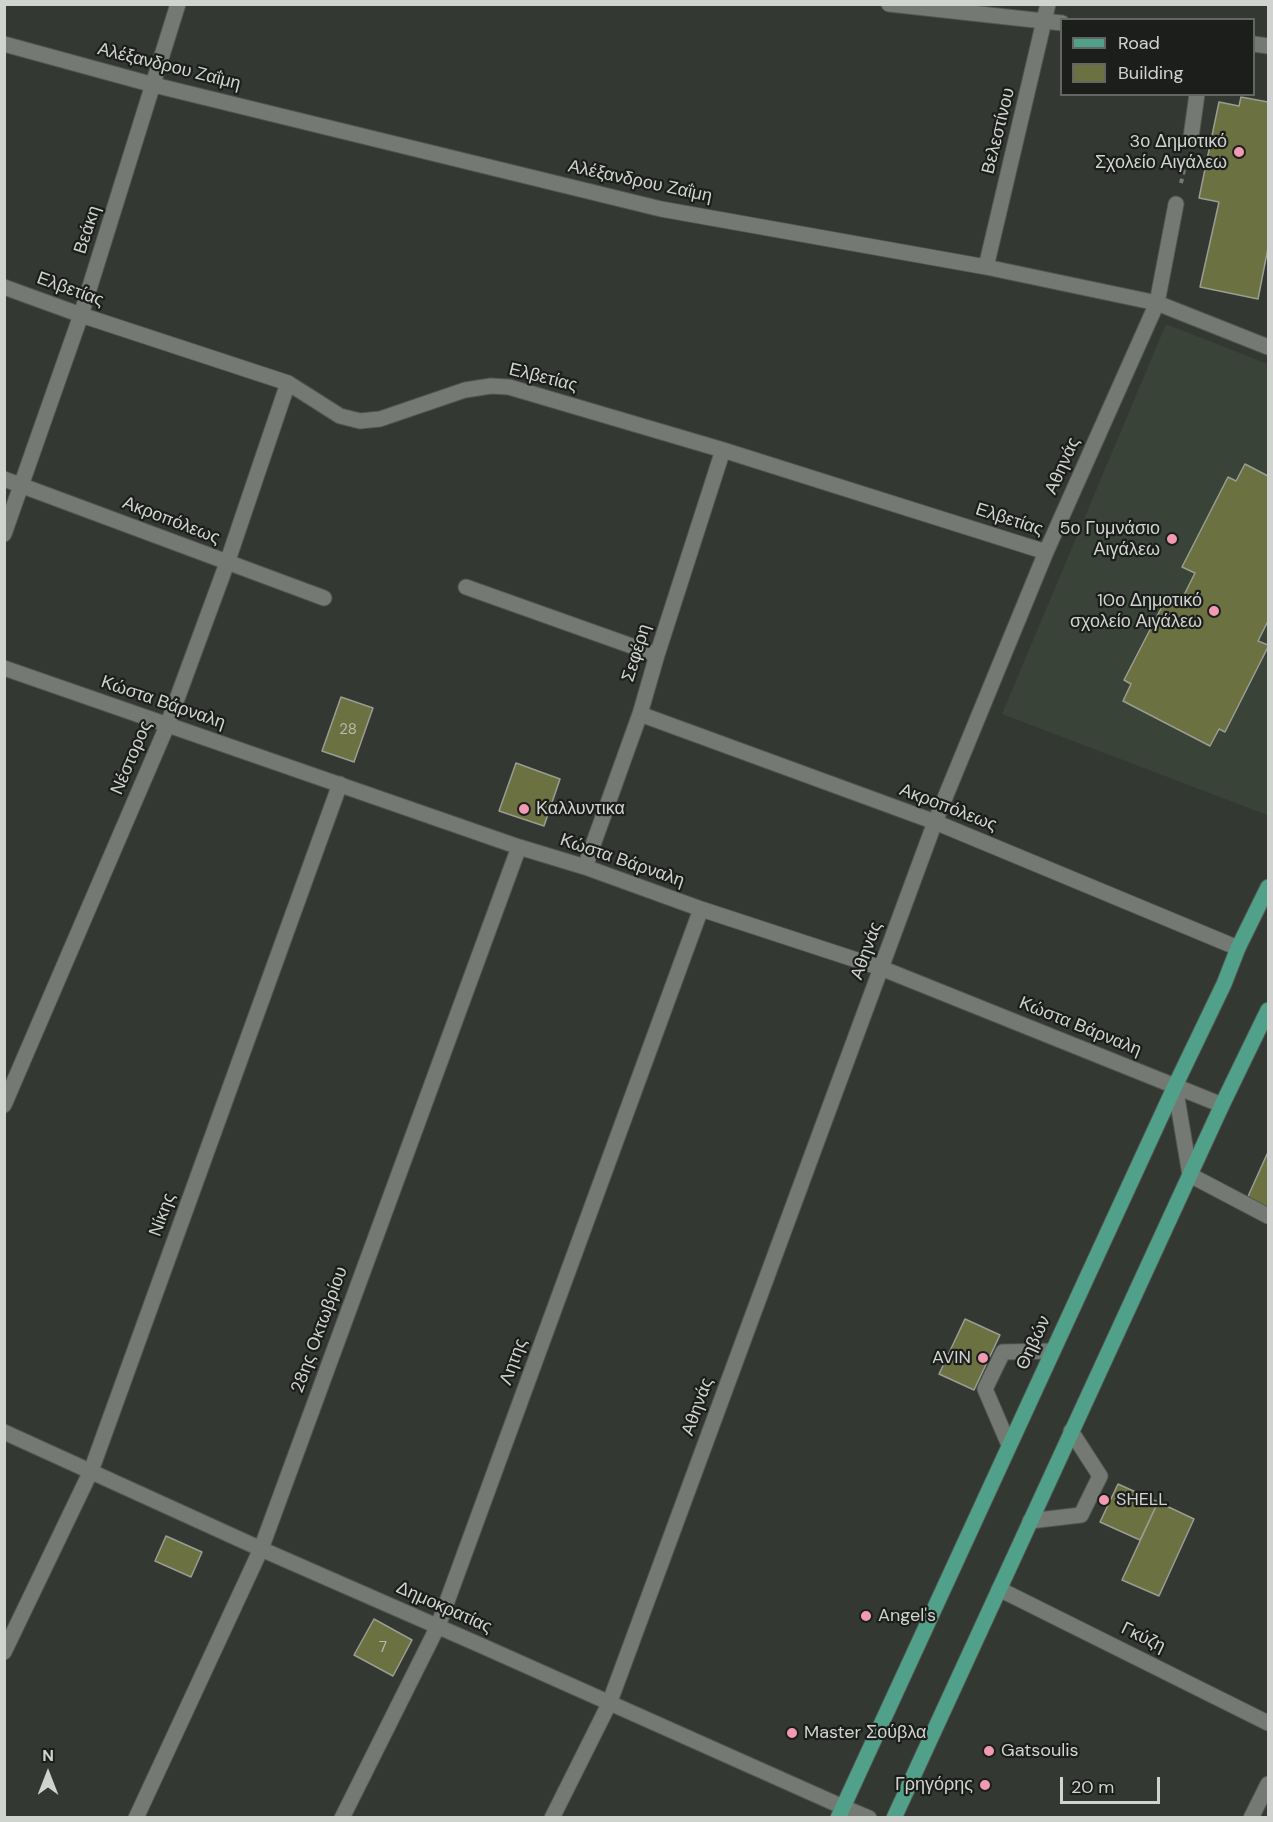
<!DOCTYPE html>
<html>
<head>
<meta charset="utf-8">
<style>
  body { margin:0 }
  #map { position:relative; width:1273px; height:1822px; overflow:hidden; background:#333832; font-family:"DM Sans",sans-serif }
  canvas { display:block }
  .frame { position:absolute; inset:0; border:6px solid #d0d3d0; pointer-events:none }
  .legend { position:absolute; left:1060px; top:18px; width:195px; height:78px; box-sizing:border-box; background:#1c1e1c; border:2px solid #646664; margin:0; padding:8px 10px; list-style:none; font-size:18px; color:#d0d3d0 }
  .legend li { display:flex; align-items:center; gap:12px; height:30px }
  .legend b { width:30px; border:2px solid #646664 }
  .north { position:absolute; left:18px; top:1744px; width:60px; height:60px; -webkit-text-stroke:4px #1c1e1c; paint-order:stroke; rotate:0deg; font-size:16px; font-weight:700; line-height:24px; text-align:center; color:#d0d3d0 }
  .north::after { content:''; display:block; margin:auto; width:21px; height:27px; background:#d0d3d0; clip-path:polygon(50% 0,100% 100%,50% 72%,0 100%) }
  .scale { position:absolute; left:1060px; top:1777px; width:100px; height:27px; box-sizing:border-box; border:3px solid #d0d3d0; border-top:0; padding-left:8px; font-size:18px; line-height:21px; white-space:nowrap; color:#d0d3d0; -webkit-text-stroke:4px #1c1e1c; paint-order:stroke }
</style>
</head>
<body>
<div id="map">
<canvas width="1273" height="1822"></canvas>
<div class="frame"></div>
<ul class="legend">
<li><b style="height:8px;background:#51a089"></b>Road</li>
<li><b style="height:16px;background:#6c7141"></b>Building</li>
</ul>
<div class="north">N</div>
<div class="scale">20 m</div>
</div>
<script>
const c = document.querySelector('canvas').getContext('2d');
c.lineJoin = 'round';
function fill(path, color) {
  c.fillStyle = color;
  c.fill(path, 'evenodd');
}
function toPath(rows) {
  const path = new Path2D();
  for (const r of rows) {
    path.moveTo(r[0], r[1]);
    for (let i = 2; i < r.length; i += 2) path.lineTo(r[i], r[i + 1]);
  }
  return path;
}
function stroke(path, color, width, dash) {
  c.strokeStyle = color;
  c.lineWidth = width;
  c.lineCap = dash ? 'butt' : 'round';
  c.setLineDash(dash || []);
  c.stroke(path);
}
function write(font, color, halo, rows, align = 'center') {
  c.font = font + ' "DM Sans",sans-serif';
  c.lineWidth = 4.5;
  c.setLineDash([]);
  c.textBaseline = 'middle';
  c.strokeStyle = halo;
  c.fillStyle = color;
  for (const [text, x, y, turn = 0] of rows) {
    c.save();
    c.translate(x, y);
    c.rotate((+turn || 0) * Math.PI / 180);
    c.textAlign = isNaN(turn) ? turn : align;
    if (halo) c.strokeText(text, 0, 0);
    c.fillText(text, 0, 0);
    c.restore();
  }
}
fill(toPath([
  [1166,324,1268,364,1267,815,1002,714]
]), '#394338');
const building = toPath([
  [1241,97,1268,102,1268,248,1258,299,1200,287,1219,202,1199,198,1219,102,1239,106,1241,97],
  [1245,464,1268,476,1268,621,1258,641,1268,645,1268,647,1225,732,1219,729,1210,746,1123,701,1131,684,1124,680,1168,595,1181,601,1195,573,1182,567,1228,477,1236,481,1245,464],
  [341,697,373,708,354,762,322,751,341,697],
  [516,763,560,779,544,826,499,811,516,763],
  [1268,1152,1268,1214,1245,1203,1268,1152],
  [965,1319,1000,1335,974,1390,939,1374,965,1319],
  [1118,1484,1158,1502,1140,1540,1100,1522,1118,1484],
  [1158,1502,1194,1519,1159,1596,1122,1580,1158,1502],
  [166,1536,202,1552,191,1577,155,1561,166,1536],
  [374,1619,412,1640,393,1676,354,1655,374,1619]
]);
fill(building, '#6c7141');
stroke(building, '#9b9d94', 1.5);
const minor = toPath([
  [889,4,1062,23],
  [4,44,154,85,661,209,986,267,1157,303,1268,347],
  [1254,44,1268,46],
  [1191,137,1197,94],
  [986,267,1048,4],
  [4,287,81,315,288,383,340,416,360,421,380,419,465,390,491,386,509,387,723,450,1046,552],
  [4,479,324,598],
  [4,534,81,315,178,4],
  [466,587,657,655],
  [4,668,519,847,585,867,701,909,881,968,1222,1105],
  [640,714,935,822,1238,948],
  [585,867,640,714,657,655,723,450],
  [1175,1086,1190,1175,1268,1216],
  [4,1105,167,726,227,563,288,383],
  [4,1432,261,1549,480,1645,843,1807,869,1818],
  [1009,1445,985,1389,1003,1352,1052,1351],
  [1030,1521,1081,1515,1100,1476,1071,1431],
  [999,1589,1268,1723],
  [4,1652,91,1471,340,784],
  [136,1818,261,1549,519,847],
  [342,1818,438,1626,701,909],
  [552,1818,609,1704,935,822,1046,552,1157,303,1176,204],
  [1251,1818,1268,1784]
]);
const major = toPath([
  [838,1818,1175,1086,1224,984,1238,948,1268,887],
  [894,1818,1222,1105,1268,1010]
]);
stroke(minor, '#515551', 17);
stroke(major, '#515551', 17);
stroke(toPath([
  [1181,183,1186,161]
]), '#767a75', 4, [4.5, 4.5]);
stroke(minor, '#747a73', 15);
stroke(major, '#51a089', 15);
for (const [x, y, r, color] of [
  [1239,152,6,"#f19ab2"],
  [1172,539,6,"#f19ab2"],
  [1214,611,6,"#f19ab2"],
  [524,809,6,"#f19ab2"],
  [983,1358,6,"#f19ab2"],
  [1104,1500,6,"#f19ab2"],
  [866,1616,6,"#f19ab2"],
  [792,1733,6,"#f19ab2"],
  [989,1751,6,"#f19ab2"],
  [985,1785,6,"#f19ab2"]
]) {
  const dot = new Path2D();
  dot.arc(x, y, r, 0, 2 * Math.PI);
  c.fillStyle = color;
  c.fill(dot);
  stroke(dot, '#1c1e1c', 2);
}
write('15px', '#b7baac', null, [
  ["28",348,730],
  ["7",383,1648]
]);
write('18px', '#d0d3d0', '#1c1e1c', [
  ["Αλέξανδρου Ζαΐμη",169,67,14],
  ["Βελεστίνου",999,131,-76],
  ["Αλέξανδρου Ζαΐμη",640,182,12],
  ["Βεάκη",88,230,-72],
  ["Ελβετίας",70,290,20],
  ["Ελβετίας",543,378,14],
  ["Αθηνάς",1063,466,-66],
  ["Ελβετίας",1009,520,18],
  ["Ακροπόλεως",171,521,21],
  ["Σεφέρη",637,653,-73],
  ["Κώστα Βάρναλη",163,703,19],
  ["Νέστορος",132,758,-67],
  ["Ακροπόλεως",948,808,21],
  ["Κώστα Βάρναλη",622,861,19],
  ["Αθηνάς",867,951,-70],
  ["Κώστα Βάρναλη",1080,1027,22],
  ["Νίκης",163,1215,-70],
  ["28ης Οκτωβρίου",320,1330,-70],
  ["Θηβών",1034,1343,-65],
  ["Λητης",514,1362,-70],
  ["Αθηνάς",698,1407,-70],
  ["Δημοκρατίας",444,1608,24],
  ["Γκύζη",1143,1638,26]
]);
write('18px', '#d0d3d0', '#1c1e1c', [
  ["3ο Δημοτικό",1227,142],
  ["Σχολείο Αιγάλεω",1227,163],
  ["5ο Γυμνάσιο",1160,529],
  ["Αιγάλεω",1160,550],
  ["10ο Δημοτικό",1202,601],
  ["σχολείο Αιγάλεω",1202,622],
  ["Καλλυντικα",536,809,"left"],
  ["AVIN",971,1358],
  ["SHELL",1116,1500,"left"],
  ["Angel's",878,1616,"left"],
  ["Master Σούβλα",804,1733,"left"],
  ["Gatsoulis",1001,1751,"left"],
  ["Γρηγόρης",973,1785]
], 'right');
</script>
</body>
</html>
